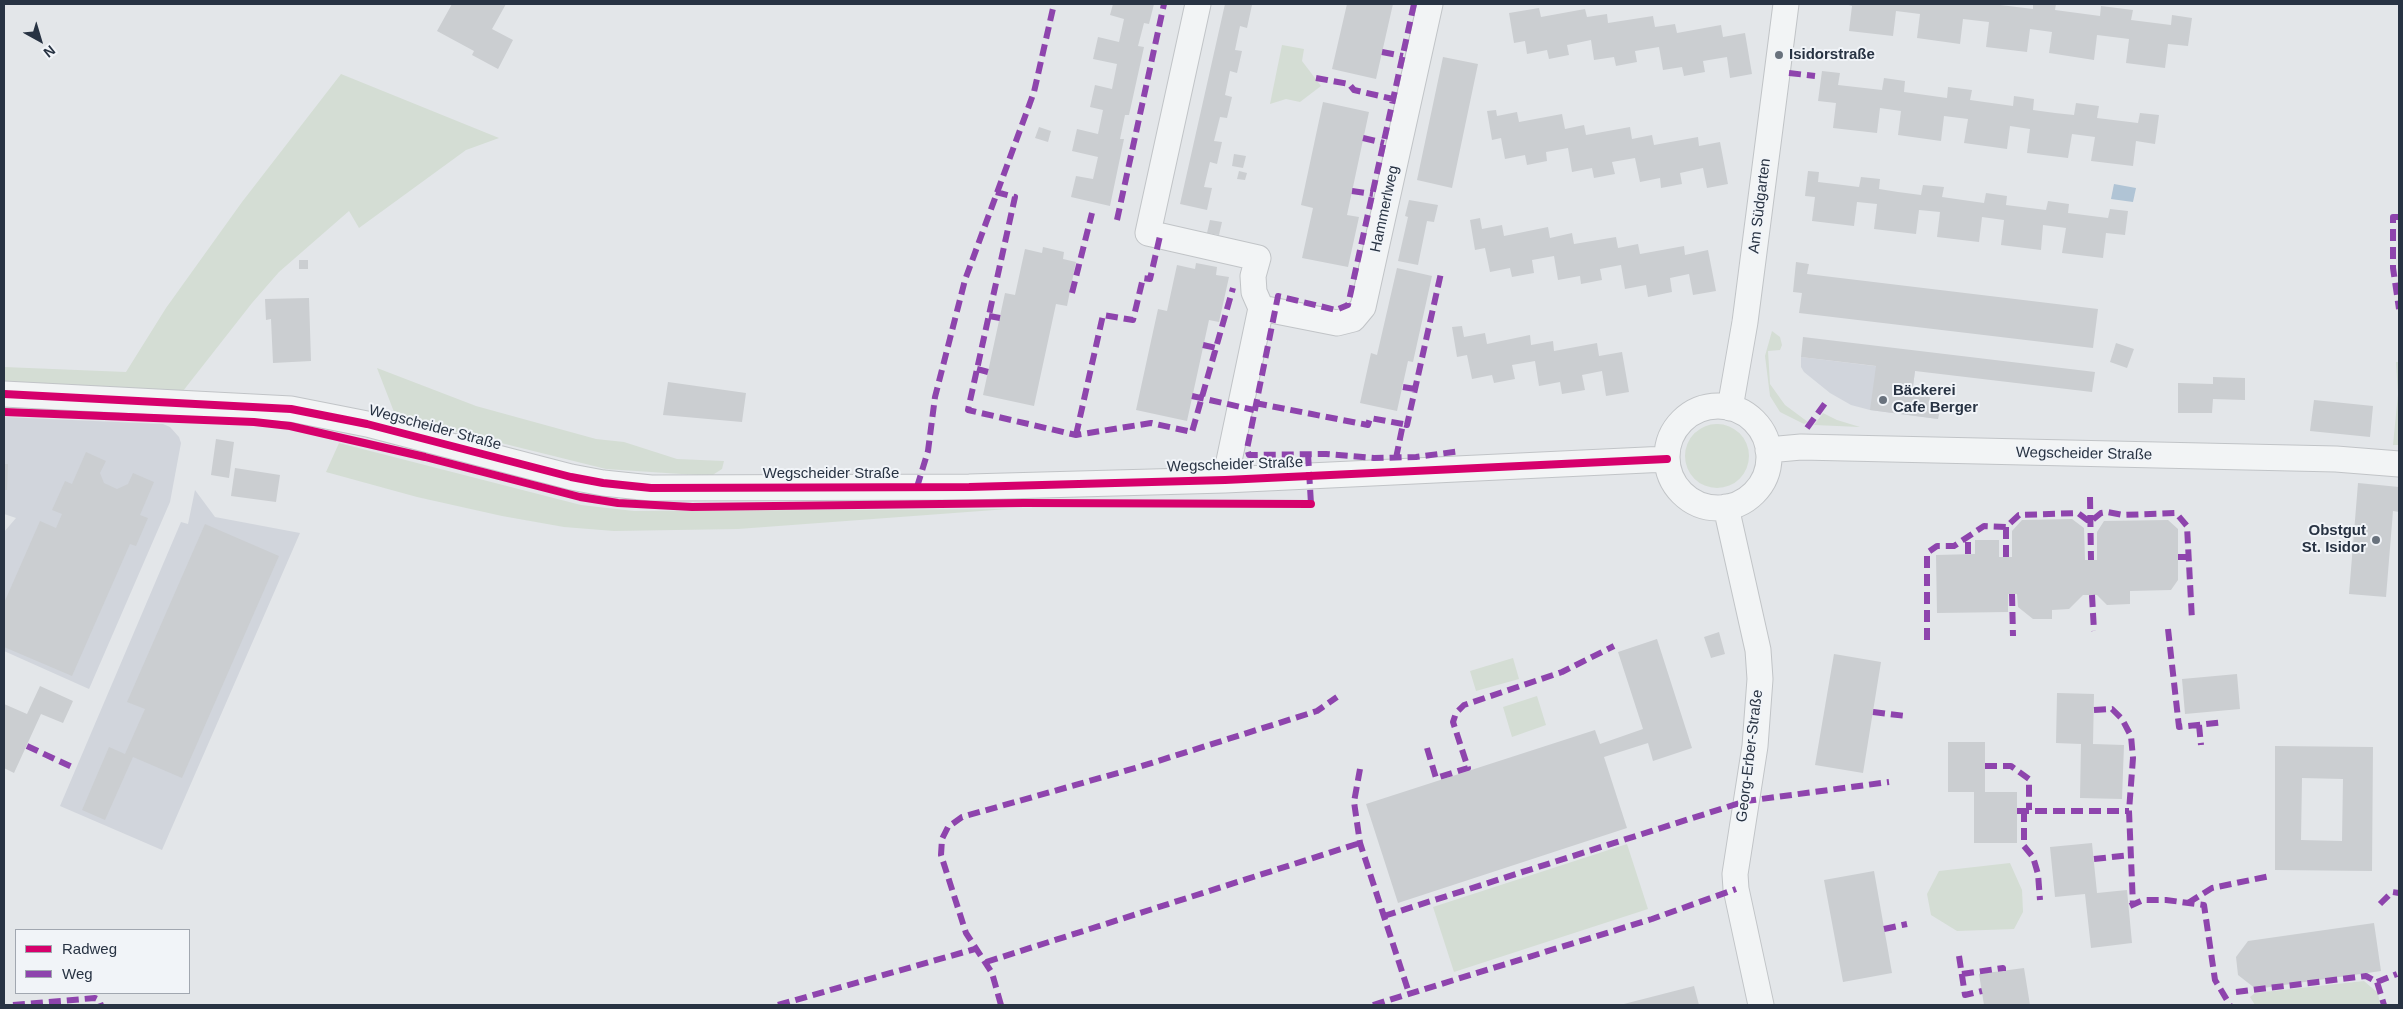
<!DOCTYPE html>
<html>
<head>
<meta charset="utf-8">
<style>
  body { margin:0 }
  #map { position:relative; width:2403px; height:1009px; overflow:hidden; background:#e3e6e9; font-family:Arial,sans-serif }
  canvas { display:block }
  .frame { position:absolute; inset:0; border:5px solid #283343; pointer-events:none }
  .legend { position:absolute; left:15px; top:929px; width:175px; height:65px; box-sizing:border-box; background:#f1f4f8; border:1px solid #a1a7b0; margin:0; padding:6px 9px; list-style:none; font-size:15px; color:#283343 }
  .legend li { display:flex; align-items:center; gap:10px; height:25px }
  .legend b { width:25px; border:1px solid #a1a7b0 }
  .north { position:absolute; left:15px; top:15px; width:50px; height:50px; -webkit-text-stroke:4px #f1f4f8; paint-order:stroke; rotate:141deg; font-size:14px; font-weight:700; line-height:20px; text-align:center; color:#283343 }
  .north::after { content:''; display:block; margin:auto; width:18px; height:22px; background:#283343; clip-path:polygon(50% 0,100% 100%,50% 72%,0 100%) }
</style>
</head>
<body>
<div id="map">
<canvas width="2403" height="1009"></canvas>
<div class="frame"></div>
<ul class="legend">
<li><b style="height:6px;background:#d6006c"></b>Radweg</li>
<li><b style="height:6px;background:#8e44ad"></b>Weg</li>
</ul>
<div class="north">N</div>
</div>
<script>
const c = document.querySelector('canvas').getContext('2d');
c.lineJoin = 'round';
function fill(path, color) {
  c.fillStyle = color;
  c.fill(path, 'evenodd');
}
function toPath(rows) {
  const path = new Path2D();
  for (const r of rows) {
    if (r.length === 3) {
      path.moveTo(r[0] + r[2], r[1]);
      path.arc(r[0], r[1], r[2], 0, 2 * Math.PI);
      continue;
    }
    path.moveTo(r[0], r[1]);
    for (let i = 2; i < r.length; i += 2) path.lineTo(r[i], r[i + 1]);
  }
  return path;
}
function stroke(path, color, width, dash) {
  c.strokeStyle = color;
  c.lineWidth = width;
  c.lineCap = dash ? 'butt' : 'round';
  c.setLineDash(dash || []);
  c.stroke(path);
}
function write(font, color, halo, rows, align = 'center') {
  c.font = font + ' Arial,sans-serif';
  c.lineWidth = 4;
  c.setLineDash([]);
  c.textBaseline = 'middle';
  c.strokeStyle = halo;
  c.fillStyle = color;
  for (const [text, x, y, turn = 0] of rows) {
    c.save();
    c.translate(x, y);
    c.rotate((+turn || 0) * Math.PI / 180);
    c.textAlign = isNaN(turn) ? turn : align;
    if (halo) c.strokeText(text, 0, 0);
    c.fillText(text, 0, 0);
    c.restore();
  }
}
fill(toPath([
  [1801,357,1915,371,1912,394,1930,396,1929,402,1940,407,1938,419,1870,410,1851,405,1830,393,1804,372,1801,367],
  [4,417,163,424,170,427,179,437,181,443,170,502,89,689,4,651,4,532,16,518,4,514],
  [195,490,215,517,300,533,162,850,60,806,181,522,188,524]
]), '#d1d5dc');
fill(toPath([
  [1282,45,1304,49,1302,61,1321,86,1300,102,1286,99,1270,104],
  [341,74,499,138,466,150,359,228,349,211,279,272,252,303,183,391,4,382,4,367,126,372,166,308,242,202],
  [1772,331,1780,337,1782,345,1780,350,1768,351,1770,384,1785,405,1808,422,1804,424,1780,412,1770,396,1765,356],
  [2396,362,2399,362,2399,445,2393,445,2398,394],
  [377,368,476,406,596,439,624,442,677,459,724,461,722,469,711,476,606,469,396,417],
  [1823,413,1837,420,1860,427,1814,425],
  [1717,456,32],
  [339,443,581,505,634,511,1008,509,738,529,614,531,564,527,502,516,417,497,326,472],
  [1513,658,1519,679,1476,691,1470,671],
  [1537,696,1546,725,1512,737,1503,707],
  [1627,844,1648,909,1454,972,1433,907],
  [2010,863,2022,890,2023,912,2014,929,1957,931,1931,915,1927,894,1939,871],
  [2364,981,2378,993,2380,1005,2255,1005,2250,997,2255,993]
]), '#d4ddd4');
fill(toPath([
  [2114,184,2136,188,2133,202,2111,199]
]), '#b0c4d5');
fill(toPath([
  [452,4,506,4,492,29,513,40,498,69,472,55,474,51,437,31],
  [1113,4,1154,4,1149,24,1144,23,1138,46,1144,47,1129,115,1125,115,1120,139,1124,139,1110,206,1071,197,1076,176,1093,179,1098,157,1072,151,1077,129,1098,134,1103,110,1090,107,1095,85,1112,89,1117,64,1093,59,1098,37,1119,42,1124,19,1110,15],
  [1225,4,1252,5,1247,28,1240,26,1235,50,1242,51,1237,73,1230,71,1225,95,1232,97,1227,118,1220,117,1214,141,1222,142,1217,164,1210,162,1204,187,1212,188,1207,210,1180,204],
  [1347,4,1393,4,1376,79,1332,69],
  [1845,4,1992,4,2033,9,2033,4,2056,4,2055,10,2100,16,2101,6,2133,10,2131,20,2171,25,2172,15,2192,18,2188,46,2168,44,2165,68,2126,63,2129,39,2097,35,2094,60,2049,53,2052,32,2030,29,2027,52,1986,47,1989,22,1963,19,1960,44,1917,38,1920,14,1896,11,1893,36,1849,31,1852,6],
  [1539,8,1541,17,1585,9,1587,17,1607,14,1608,23,1653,16,1655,27,1675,24,1677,33,1721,25,1723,37,1745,33,1752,74,1730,78,1727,57,1703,61,1705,72,1684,76,1682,67,1663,70,1659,47,1635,51,1637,62,1616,66,1614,57,1594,60,1591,40,1567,45,1569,55,1549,59,1547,50,1527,54,1525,41,1514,43,1509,13],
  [1443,57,1478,64,1452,188,1417,180],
  [1822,71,1840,73,1838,85,1882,90,1884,78,1905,81,1904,92,1947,98,1948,87,1972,90,1970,100,2013,106,2014,96,2034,99,2033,110,2055,113,2074,115,2076,103,2099,106,2097,118,2138,123,2140,113,2159,115,2155,144,2136,141,2133,166,2091,161,2095,137,2072,134,2068,158,2027,153,2030,129,2010,126,2007,149,1964,143,1968,119,1944,116,1941,141,1898,135,1901,111,1880,108,1877,133,1833,128,1836,103,1818,101],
  [1323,102,1369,112,1347,215,1359,217,1348,267,1302,258,1313,208,1301,205],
  [1496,110,1497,116,1517,112,1519,122,1562,114,1565,129,1584,125,1586,135,1630,127,1632,139,1652,135,1654,145,1698,137,1699,146,1720,142,1728,184,1707,188,1703,168,1680,173,1682,184,1661,188,1660,178,1640,182,1635,158,1612,162,1615,174,1594,178,1592,168,1572,172,1568,148,1546,152,1547,161,1527,165,1525,155,1505,159,1501,138,1492,140,1487,111],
  [1039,127,1051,131,1048,142,1035,138],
  [1234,154,1246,156,1243,168,1232,166],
  [1239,171,1247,173,1245,180,1237,179],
  [1808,171,1819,172,1818,182,1835,184,1859,187,1861,177,1880,179,1879,189,1898,192,1921,195,1923,185,1944,187,1942,197,1984,203,1986,193,2007,196,2006,205,2046,210,2048,201,2069,204,2068,213,2108,218,2110,209,2128,211,2125,235,2106,233,2103,258,2062,253,2066,228,2043,225,2041,250,2001,245,2004,220,1982,217,1979,242,1937,237,1940,212,1919,210,1916,234,1874,229,1877,204,1857,202,1854,226,1812,221,1815,197,1805,196],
  [1409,200,1438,205,1434,222,1427,221,1418,265,1398,261,1408,217,1405,216],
  [1480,218,1482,229,1502,225,1504,236,1548,227,1550,238,1572,233,1574,244,1616,237,1618,248,1638,244,1640,254,1684,246,1685,255,1708,250,1716,291,1693,295,1689,274,1670,278,1672,292,1648,297,1646,285,1625,289,1621,265,1600,269,1602,280,1581,284,1580,276,1558,280,1554,256,1532,260,1534,273,1512,277,1510,268,1490,272,1485,248,1475,250,1470,220],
  [1210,220,1222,222,1219,235,1207,233],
  [1043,247,1064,252,1063,259,1076,262,1067,306,1056,304,1034,406,983,395,1005,293,1015,295,1025,249,1042,253],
  [299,260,308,260,308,269,299,269],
  [1796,262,1809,264,1807,274,2098,309,2093,348,1799,313,1802,293,1793,292],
  [1196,263,1217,267,1216,275,1229,277,1219,322,1209,320,1187,421,1136,410,1158,309,1167,311,1177,265,1195,269],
  [1397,268,1432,276,1413,362,1408,361,1397,411,1360,403,1371,353,1377,355],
  [309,298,311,361,273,363,271,319,266,320,265,299],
  [1462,326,1464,337,1485,333,1487,344,1530,335,1531,345,1553,341,1554,351,1597,343,1599,356,1622,352,1629,392,1606,396,1602,371,1582,375,1585,390,1562,394,1560,382,1539,386,1535,361,1512,365,1515,379,1494,383,1492,375,1472,379,1467,355,1457,357,1452,327],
  [1803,337,2095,372,2092,392,1915,371,1912,394,1930,396,1929,402,1934,403,1934,407,1940,407,1938,419,1870,410,1876,366,1801,357],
  [2116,343,2134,349,2127,368,2110,362],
  [2213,377,2245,378,2245,400,2213,399,2212,413,2178,413,2178,383,2213,384],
  [668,382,746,393,742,422,663,415],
  [2314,400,2373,406,2370,437,2310,431],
  [216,439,234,442,229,478,211,475],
  [86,452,106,461,100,473,104,483,117,489,128,484,133,473,154,482,140,515,148,518,136,546,130,544,72,676,4,647,4,603,40,521,56,528,62,514,52,510,65,481,72,484],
  [4,464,8,464,7,490,4,490],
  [235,468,280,475,276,502,231,496],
  [2358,483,2399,487,2399,512,2393,511,2386,597,2349,594],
  [2072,519,2084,528,2085,560,2097,560,2097,532,2104,521,2168,520,2178,529,2178,580,2171,590,2130,591,2130,604,2107,605,2097,595,2083,595,2069,609,2052,610,2052,619,2033,619,2018,607,2017,594,2008,594,2008,612,1937,613,1936,555,1975,554,1975,540,1999,540,1999,557,2012,557,2012,531,2022,520],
  [205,524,279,556,182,778,133,757,105,820,82,810,109,747,125,754,145,709,127,702],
  [1719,632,1725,654,1711,658,1704,637],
  [1657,639,1692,748,1653,761,1648,743,1604,757,1627,828,1398,903,1366,804,1595,730,1600,744,1643,729,1618,652],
  [1834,654,1881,662,1863,773,1815,765],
  [2237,674,2240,709,2185,714,2182,679],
  [40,686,73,701,63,723,41,714,14,773,4,768,4,704,27,714],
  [2057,693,2094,694,2093,744,2124,745,2122,799,2080,798,2081,744,2056,743],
  [1948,742,1985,742,1985,792,2017,792,2017,843,1974,843,1974,792,1948,792],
  [2275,746,2373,747,2372,871,2275,870],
  [2302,778,2343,779,2342,841,2301,840],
  [2092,843,2097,893,2127,890,2132,943,2091,948,2085,894,2055,897,2050,847],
  [1874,871,1892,973,1843,982,1824,880],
  [2374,923,2381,971,2256,989,2238,975,2236,957,2248,941],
  [2024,968,2030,1005,1984,1005,1979,974],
  [1694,986,1699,1005,1620,1005]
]), '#cbced1');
const minor = toPath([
  [1198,4,1148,233,1258,258,1253,276,1254,292,1261,308,1225,480],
  [1261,308,1337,323,1353,319,1363,307,1430,4],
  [4,394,291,409,367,424,571,477,603,483,651,488,969,487,1225,480,1667,459],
  [1718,457,51],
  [1730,408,1745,322,1786,4],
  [1768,450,1801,447,2336,459,2399,464],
  [1726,507,1758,650,1760,679,1755,746,1735,874,1736,889,1761,1005]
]);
stroke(minor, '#c1c4c7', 27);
stroke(minor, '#f2f4f5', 25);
stroke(toPath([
  [1414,4,1348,305,1336,310,1278,296,1247,449,1249,455,1326,454,1374,458,1416,457,1461,451],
  [1382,52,1403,56],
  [1789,73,1815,76],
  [1316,78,1349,84,1354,90,1393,99],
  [1363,138,1384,143],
  [1352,191,1373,194],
  [996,192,1015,197,968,410,1076,435,1151,423,1192,432,1233,288],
  [2399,217,2393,217,2393,268,2399,309],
  [1117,220,1164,4],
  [1072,293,1092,213],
  [989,316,1000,318],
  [1203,345,1216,348],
  [977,369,988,372],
  [1403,387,1415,389],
  [1192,396,1254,410],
  [1255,403,1368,425,1370,418,1403,424],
  [1807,428,1826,402],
  [1076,435,1103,315,1133,320,1143,278,1150,279,1160,236],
  [1308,454,1311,504,1308,504],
  [1396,458,1403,424,1407,425,1441,273],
  [917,487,928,451,935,397,965,280,1034,92,1054,4],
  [2090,497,2091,560],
  [1968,554,1968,537],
  [2006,557,2006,527],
  [2178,557,2189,557],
  [2012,594,2013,636],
  [2092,595,2094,631],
  [2168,629,2179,727,2224,722],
  [1927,640,1927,553,1937,546,1954,546,1984,526,2006,527,2019,515,2078,513,2090,522,2101,513,2107,512,2123,515,2176,513,2187,526,2192,620],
  [2094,710,2112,709,2122,719,2131,736,2133,758,2129,811,2133,905],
  [1873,712,1906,716],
  [2199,725,2201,745],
  [27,746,72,767],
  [1427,748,1436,778,1468,768,1453,722,1456,713,1464,705,1562,672,1614,646],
  [1985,766,2011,766,2029,779,2029,810],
  [1360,769,1354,802,1360,843,1409,993],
  [2024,810,2024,846,2033,857,2038,874,2040,900],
  [2017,811,2129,811],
  [2094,859,2131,855],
  [2188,903,2212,888,2270,876],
  [2380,904,2392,892,2399,893],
  [2130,906,2143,900,2166,900,2204,905,2215,980,2230,1005],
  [1384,916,1746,801,1889,782],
  [1884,929,1907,924],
  [1959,956,1965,995,1982,991],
  [986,962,1360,843],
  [1962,974,2003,968,2003,971],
  [2377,982,2397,974],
  [2236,992,2366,976,2377,982,2384,1005],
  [13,1005,95,998,99,1000,101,1005],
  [778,1005,975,949],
  [1001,1005,992,973,966,933,941,855,942,839,948,827,962,817,1139,767,1317,711,1337,697],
  [1373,1005,1652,919,1736,889]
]), '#8e44ad', 6, [12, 6]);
stroke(toPath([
  [4,394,291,409,367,424,571,477,603,483,651,488,969,487,1225,480,1667,459],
  [4,412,254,422,290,426,425,457,580,497,618,503,692,507,1024,503,1311,504]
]), '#d6006c', 8);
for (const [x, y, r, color] of [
  [1779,55,5,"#69727d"],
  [1883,400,5,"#69727d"],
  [2376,540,5,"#69727d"]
]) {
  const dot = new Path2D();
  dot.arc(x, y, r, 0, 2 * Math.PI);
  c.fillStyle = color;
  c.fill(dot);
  stroke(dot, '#f1f4f8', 2);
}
write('bold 15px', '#283343', '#f1f4f8', [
  ["Isidorstraße",1789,55],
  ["Bäckerei",1893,391],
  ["Cafe Berger",1893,408],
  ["Obstgut",2366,531,"right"],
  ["St. Isidor",2366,548,"right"]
], 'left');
write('15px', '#283343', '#f1f4f8', [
  ["Am Südgarten",1760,206,-83],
  ["Hammerlweg",1385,209,-78],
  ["Wegscheider Straße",435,428,15],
  ["Wegscheider Straße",2084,454,1],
  ["Wegscheider Straße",1235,465,-2],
  ["Wegscheider Straße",831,474],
  ["Georg-Erber-Straße",1750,756,-83]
]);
</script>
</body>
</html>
